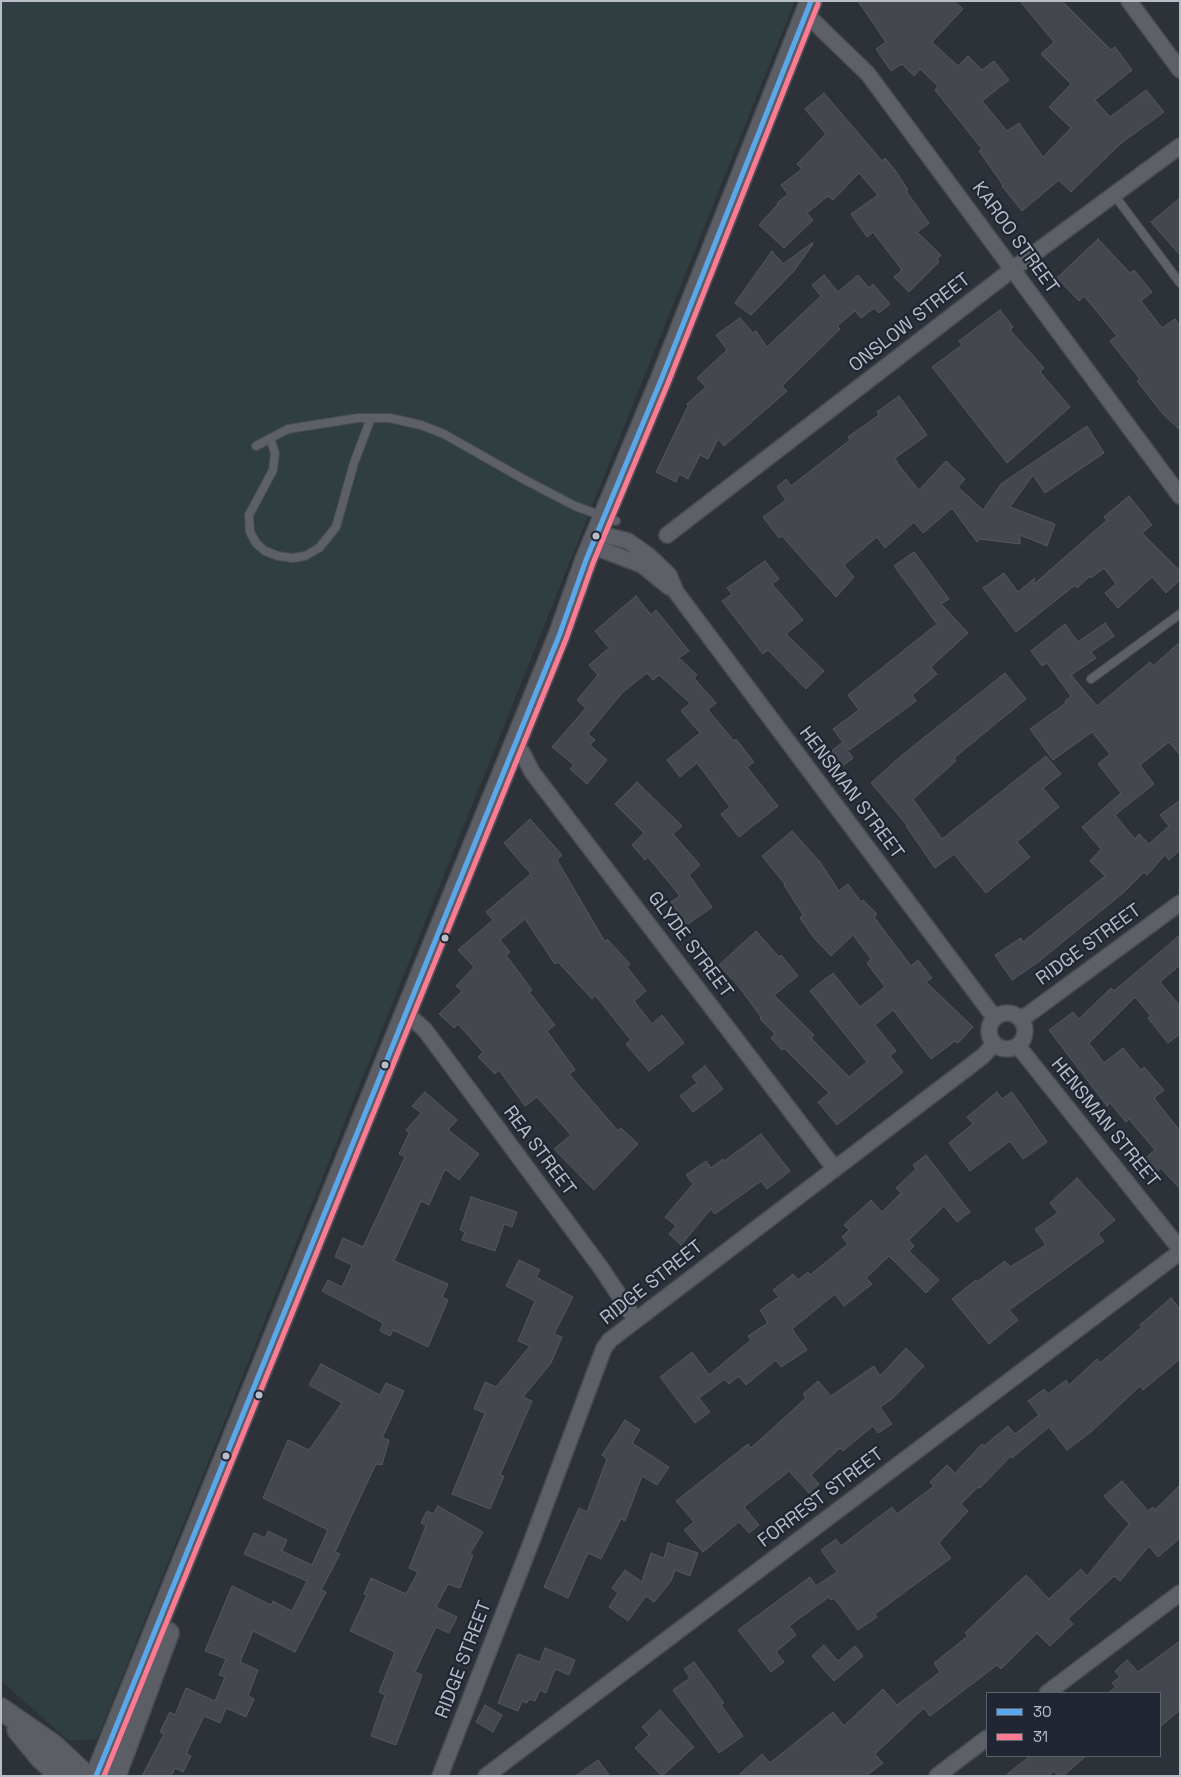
<!DOCTYPE html>
<html>
<head>
<meta charset="utf-8">
<style>
  body { margin:0 }
  #map { position:relative; width:1181px; height:1777px; overflow:hidden; background:#2d3138; font-family:"Space Grotesk",sans-serif }
  canvas { display:block }
  .frame { position:absolute; inset:0; border:2px solid #b8bdc8; pointer-events:none }
  .legend { position:absolute; left:986px; top:1692px; width:175px; height:65px; box-sizing:border-box; background:#212732; border:1px solid #5d636e; margin:0; padding:6px 9px; list-style:none; font-size:15px; color:#b8bdc8 }
  .legend li { display:flex; align-items:center; gap:10px; height:25px }
  .legend b { width:25px; border:1px solid #5d636e }
</style>
</head>
<body>
<div id="map">
<canvas width="1181" height="1777"></canvas>
<div class="frame"></div>
<ul class="legend">
<li><b style="height:6px;background:#5aa8eb"></b>30</li>
<li><b style="height:6px;background:#fe7a93"></b>31</li>
</ul>
</div>
<script>
const c = document.querySelector('canvas').getContext('2d');
c.lineJoin = 'round';
function fill(path, color) {
  c.fillStyle = color;
  c.fill(path, 'evenodd');
}
function toPath(rows) {
  const path = new Path2D();
  for (const r of rows) {
    if (r.length === 3) {
      path.moveTo(r[0] + r[2], r[1]);
      path.arc(r[0], r[1], r[2], 0, 2 * Math.PI);
      continue;
    }
    path.moveTo(r[0], r[1]);
    for (let i = 2; i < r.length; i += 2) path.lineTo(r[i], r[i + 1]);
  }
  return path;
}
function stroke(path, color, width, dash) {
  c.strokeStyle = color;
  c.lineWidth = width;
  c.lineCap = dash ? 'butt' : 'round';
  c.setLineDash(dash || []);
  c.stroke(path);
}
function write(font, color, halo, rows, align = 'center') {
  c.font = font + ' "Space Grotesk",sans-serif';
  c.lineWidth = 4.5;
  c.setLineDash([]);
  c.textBaseline = 'middle';
  c.strokeStyle = halo;
  c.fillStyle = color;
  for (const [text, x, y, turn = 0] of rows) {
    c.save();
    c.translate(x, y);
    c.rotate((+turn || 0) * Math.PI / 180);
    c.textAlign = isNaN(turn) ? turn : align;
    if (halo) c.strokeText(text, 0, 0);
    c.fillText(text, 0, 0);
    c.restore();
  }
}
fill(toPath([
  [1,1,795,1,97,1739,69,1741,1,1681]
]), '#2e3e41');
const building = toPath([
  [858,1,954,1,963,9,932,42,958,66,968,56,982,70,994,61,1009,80,982,101,1007,131,1019,123,1043,157,1071,128,1049,107,1071,84,1041,54,1054,42,1020,1,1062,1,1111,50,1115,47,1132,70,1095,100,1110,117,1146,90,1164,112,1120,144,1071,192,1059,180,1022,211,1002,186,1003,185,979,151,982,149,935,90,938,86,920,69,914,76,902,64,891,71,876,49,886,42,858,1],
  [824,93,882,161,885,158,895,170,908,190,906,191,929,223,917,232,941,255,937,259,939,262,909,292,894,277,902,270,873,232,867,237,851,214,878,195,859,173,833,200,828,196,807,213,813,220,784,248,759,225,778,204,777,203,788,194,781,185,802,169,797,164,826,134,805,109,824,93],
  [1180,198,1180,255,1151,222,1180,198],
  [1098,239,1130,273,1134,270,1152,292,1141,301,1162,328,1175,319,1180,325,1180,430,1163,414,1137,381,1140,379,1110,341,1117,336,1084,296,1079,301,1057,278,1098,239],
  [812,243,813,244,794,271,751,315,735,303,772,251,783,264,812,243],
  [824,275,838,292,858,275,869,288,873,284,890,304,879,313,874,308,861,318,855,311,837,326,840,329,782,386,787,391,724,446,718,439,708,459,700,455,688,479,679,474,676,482,656,472,688,406,687,404,706,387,697,378,727,350,716,335,740,318,753,333,756,331,767,347,821,296,812,285,824,275],
  [1000,310,1013,327,1010,330,1044,368,1040,372,1070,407,1007,463,932,367,962,345,959,341,1000,310],
  [899,396,927,435,895,458,898,464,919,490,946,461,965,479,958,487,983,510,1001,484,1087,426,1104,453,1045,493,1033,475,1010,507,1055,524,1047,546,1020,535,1020,544,980,539,977,542,952,508,923,533,914,522,885,548,877,537,844,565,854,577,836,597,782,536,779,538,763,517,786,500,777,487,786,479,791,486,850,440,848,437,879,415,877,412,899,396],
  [1129,496,1152,525,1142,533,1180,571,1180,580,1166,593,1152,577,1118,608,1105,593,1116,584,1104,568,1091,578,1090,576,1077,588,1075,585,1016,632,983,588,1004,573,1018,592,1035,578,1033,585,1107,520,1104,517,1129,496],
  [914,552,949,599,941,604,968,633,931,667,937,674,912,695,916,701,849,750,833,729,859,710,848,695,937,624,894,566,914,552],
  [765,561,779,579,772,584,803,620,786,634,824,671,806,689,768,650,763,654,722,601,732,594,727,588,765,561],
  [636,596,651,615,656,610,689,651,679,658,697,675,694,678,716,703,708,710,734,741,736,739,754,762,747,767,778,806,739,837,721,814,730,807,697,763,680,777,667,760,700,733,681,711,690,703,659,675,653,680,647,673,623,692,588,734,595,740,590,745,607,760,587,784,570,769,574,765,552,747,586,708,577,700,598,675,589,665,609,648,595,631,636,596],
  [1105,623,1114,636,1091,652,1096,658,1071,675,1097,706,1150,662,1153,666,1180,642,1180,755,1169,742,1140,765,1154,784,1115,815,1135,839,1139,834,1149,844,1169,826,1160,815,1180,800,1180,850,1169,860,1165,855,1147,875,1144,872,1123,893,1037,963,1012,980,995,955,1021,938,1023,942,1105,876,1090,861,1101,849,1082,827,1121,793,1098,764,1110,754,1092,732,1053,760,1030,729,1066,703,1065,701,1071,696,1047,663,1042,666,1031,651,1065,624,1078,642,1105,623],
  [1005,673,1026,699,954,758,956,761,913,799,942,839,1046,756,1061,774,1043,788,1059,807,1017,842,1030,857,986,893,954,854,935,868,906,826,907,825,871,783,901,756,1005,673],
  [842,743,853,758,841,767,830,752,842,743],
  [637,782,682,826,673,834,700,865,689,875,712,907,687,925,671,902,680,896,648,857,645,860,632,845,644,833,615,804,637,782],
  [530,819,562,855,557,860,605,942,607,939,630,964,627,967,646,991,634,1001,652,1024,662,1015,684,1043,649,1071,626,1044,631,1040,595,995,592,999,558,962,555,964,525,919,500,940,510,952,506,955,532,990,529,992,555,1025,547,1031,575,1070,569,1074,618,1131,621,1128,638,1144,594,1190,554,1149,571,1135,537,1097,525,1106,499,1070,495,1074,478,1057,483,1052,458,1024,454,1028,439,1014,462,991,456,986,474,967,458,950,493,920,486,912,531,874,504,843,530,819],
  [792,831,820,862,839,891,848,884,861,902,863,900,877,914,874,917,911,966,918,960,932,978,926,982,973,1027,958,1043,955,1041,931,1059,893,1010,875,1025,896,1051,890,1056,903,1072,837,1125,818,1102,829,1093,784,1048,782,1050,771,1038,775,1034,760,1019,761,1017,740,988,719,965,756,931,779,957,781,955,798,976,774,995,814,1035,811,1038,849,1077,867,1062,810,991,833,973,860,1007,885,987,867,963,871,959,853,935,831,956,814,938,800,918,803,915,784,885,785,884,762,856,792,831],
  [1180,935,1180,965,1160,982,1180,1006,1180,1034,1168,1043,1148,1018,1151,1016,1135,997,1089,1043,1104,1063,1123,1048,1141,1070,1144,1067,1164,1090,1154,1098,1180,1131,1180,1189,1161,1168,1152,1176,1141,1162,1155,1150,1129,1119,1126,1122,1110,1103,1107,1106,1049,1030,1073,1012,1079,1019,1111,988,1114,991,1180,935],
  [705,1066,723,1089,693,1112,680,1096,697,1083,692,1076,705,1066],
  [425,1092,457,1120,448,1130,479,1154,459,1180,445,1169,429,1205,421,1201,394,1261,448,1284,442,1297,448,1300,428,1347,393,1330,390,1336,380,1331,383,1323,322,1291,328,1280,342,1287,352,1265,335,1257,343,1238,363,1247,405,1157,399,1154,409,1133,406,1130,421,1113,412,1106,425,1092],
  [997,1092,1002,1099,1012,1092,1047,1142,1023,1159,1010,1141,970,1171,949,1143,973,1124,967,1117,997,1092],
  [761,1134,790,1171,767,1189,761,1181,715,1214,711,1209,681,1245,669,1234,676,1226,665,1217,693,1184,686,1175,706,1161,711,1168,723,1159,724,1161,761,1134],
  [926,1155,970,1212,957,1222,944,1206,909,1240,914,1246,909,1251,939,1280,926,1293,889,1256,866,1278,872,1284,844,1306,835,1294,792,1329,807,1350,781,1367,776,1360,746,1385,739,1376,729,1384,725,1379,699,1398,710,1412,695,1423,660,1377,692,1352,709,1375,751,1340,748,1336,768,1323,760,1310,779,1297,773,1290,793,1274,798,1280,808,1272,810,1275,848,1244,842,1237,849,1230,844,1225,871,1200,882,1212,901,1193,896,1188,916,1169,913,1165,926,1155],
  [1077,1178,1115,1220,1098,1234,1104,1241,1009,1310,1018,1320,989,1344,952,1299,976,1280,977,1282,1005,1261,1010,1267,1046,1245,1035,1229,1058,1213,1050,1203,1077,1178],
  [471,1197,517,1212,512,1227,504,1224,495,1251,462,1240,465,1232,460,1230,471,1197],
  [519,1260,540,1270,536,1277,573,1297,554,1334,562,1337,551,1363,523,1397,532,1401,500,1475,504,1476,490,1509,452,1494,485,1413,474,1409,485,1382,496,1387,530,1346,518,1341,535,1301,506,1286,519,1260],
  [1171,1298,1180,1309,1180,1359,1143,1390,1140,1386,1091,1432,1067,1450,1049,1427,1012,1458,1011,1456,980,1488,978,1487,961,1504,968,1511,939,1543,951,1558,875,1614,877,1617,858,1630,834,1598,831,1600,829,1597,789,1626,796,1635,776,1652,784,1662,771,1672,738,1630,810,1577,816,1586,837,1572,821,1550,836,1539,841,1546,892,1507,897,1514,934,1486,930,1482,947,1465,955,1473,982,1444,984,1446,1008,1426,1015,1434,1039,1415,1028,1401,1044,1389,1048,1394,1066,1380,1069,1385,1097,1359,1100,1363,1142,1327,1140,1325,1171,1298],
  [906,1348,924,1366,892,1399,880,1407,892,1424,878,1433,873,1426,843,1451,840,1448,811,1475,819,1484,809,1493,789,1471,744,1507,759,1525,749,1533,739,1522,703,1552,684,1530,694,1522,676,1501,748,1444,751,1448,806,1398,803,1394,818,1381,831,1396,874,1366,880,1376,906,1348],
  [321,1364,380,1395,386,1383,404,1391,382,1438,389,1440,382,1465,376,1464,351,1517,335,1552,340,1554,321,1590,326,1592,295,1652,253,1631,240,1662,258,1670,248,1696,254,1699,246,1717,226,1708,220,1723,204,1716,186,1754,191,1756,183,1772,175,1768,171,1776,142,1776,164,1734,160,1732,170,1712,175,1715,186,1688,215,1701,225,1677,219,1675,226,1659,205,1651,232,1586,271,1605,273,1601,292,1611,307,1581,244,1554,254,1533,265,1538,268,1531,287,1540,282,1551,312,1565,328,1530,263,1498,288,1440,309,1450,342,1403,309,1385,321,1364],
  [625,1420,640,1430,632,1443,669,1467,657,1485,642,1476,625,1521,621,1519,601,1559,588,1553,568,1598,544,1587,579,1508,587,1512,607,1459,602,1455,625,1420],
  [1122,1481,1148,1511,1153,1507,1155,1510,1180,1485,1180,1538,1158,1557,1149,1546,1120,1581,1114,1576,1068,1619,1073,1624,1050,1646,1037,1633,1001,1669,997,1665,930,1716,924,1708,875,1754,883,1763,866,1776,738,1776,762,1754,770,1763,833,1712,844,1726,883,1689,897,1705,940,1672,934,1663,968,1636,965,1633,1026,1575,1049,1599,1081,1569,1087,1576,1129,1524,1104,1496,1122,1481],
  [438,1506,483,1532,470,1554,473,1555,460,1588,448,1584,436,1607,457,1617,449,1633,436,1627,415,1672,422,1675,396,1745,371,1736,385,1695,379,1692,395,1652,350,1631,367,1595,364,1594,371,1578,406,1594,418,1572,409,1568,426,1526,421,1523,427,1511,433,1514,438,1506],
  [668,1543,698,1553,690,1576,675,1570,671,1581,654,1602,646,1596,628,1621,609,1607,618,1593,612,1588,625,1570,642,1582,651,1553,664,1558,668,1543],
  [1180,1641,1180,1710,1160,1727,1160,1693,1108,1693,1116,1687,1112,1683,1120,1677,1115,1671,1127,1660,1138,1672,1180,1641],
  [824,1645,838,1661,855,1646,863,1656,834,1681,812,1656,824,1645],
  [545,1648,575,1660,569,1675,555,1669,546,1693,540,1690,535,1701,529,1699,527,1703,522,1701,518,1711,498,1703,518,1654,540,1662,545,1648],
  [694,1662,724,1703,721,1705,743,1736,719,1753,673,1690,690,1678,684,1669,694,1662],
  [485,1705,502,1715,493,1732,476,1722,485,1705],
  [660,1710,694,1747,662,1776,635,1748,649,1735,642,1727,660,1710],
  [1030,1756,1086,1756,1063,1776,1058,1776,1054,1771,1048,1776,1005,1776,1030,1756],
  [598,1760,610,1776,576,1776,598,1760]
]);
fill(building, '#44474d');
stroke(building, '#55595f', 1);
const service = toPath([
  [1115,196,1180,283],
  [270,438,275,453,273,470,249,515,250,532,256,543,265,551,278,556,293,558,305,556,319,548,336,527,354,463,371,418],
  [256,446,288,429,358,418,390,418,421,425,444,434,525,480,575,506,616,521],
  [1091,679,1180,614]
]);
const minor = toPath([
  [1129,1,1180,70],
  [806,14,868,74,1180,496],
  [597,533,628,541,648,555,669,575,676,592,994,1017],
  [667,535,1013,269,1180,146],
  [592,546,642,565,669,587],
  [514,747,522,752,532,772,835,1169],
  [405,1012,425,1030,601,1268,635,1319],
  [1007,1031,18],
  [1022,1019,1180,903],
  [1018,1046,1180,1249],
  [1047,1693,1180,1593],
  [440,1776,531,1543,604,1348,610,1340,983,1056,994,1044],
  [486,1776,1180,1252],
  [937,1776,987,1738]
]);
const secondary = toPath([
  [1,1709,53,1745,86,1776],
  [18,1730,41,1758,61,1776],
  [96,1776,559,636,586,560,661,380,811,1],
  [115,1776,168,1633]
]);
stroke(service, '#494c51', 10);
stroke(minor, '#494c51', 18);
stroke(secondary, '#494c51', 24);
stroke(service, '#5d6066', 8);
stroke(minor, '#5d6066', 15);
stroke(secondary, '#5b5e65', 21);
stroke(toPath([
  [96,1776,559,636,586,560,661,380,811,1]
]), '#5aa8eb', 5);
stroke(toPath([
  [104,1776,566,639,593,563,668,383,818,4]
]), '#fe7a93', 5);
for (const [x, y, r, color] of [
  [596,536,4.5,"#b8bdc8"],
  [445,938,4.5,"#b8bdc8"],
  [385,1065,4.5,"#b8bdc8"],
  [259,1395,4.5,"#b8bdc8"],
  [226,1456,4.5,"#b8bdc8"]
]) {
  const dot = new Path2D();
  dot.arc(x, y, r, 0, 2 * Math.PI);
  c.fillStyle = color;
  c.fill(dot);
  stroke(dot, '#212732', 2);
}
write('19px', '#b8bdc8', '#212732', [
  ["KAROO STREET",1015,238,54],
  ["ONSLOW STREET",910,323,-38],
  ["HENSMAN STREET",851,793,53],
  ["GLYDE STREET",690,945,53],
  ["RIDGE STREET",1089,945,-36],
  ["HENSMAN STREET",1105,1123,51],
  ["REA STREET",539,1151,53],
  ["RIDGE STREET",652,1283,-38],
  ["FORREST STREET",821,1498,-37],
  ["RIDGE STREET",464,1660,-69]
]);
</script>
</body>
</html>
